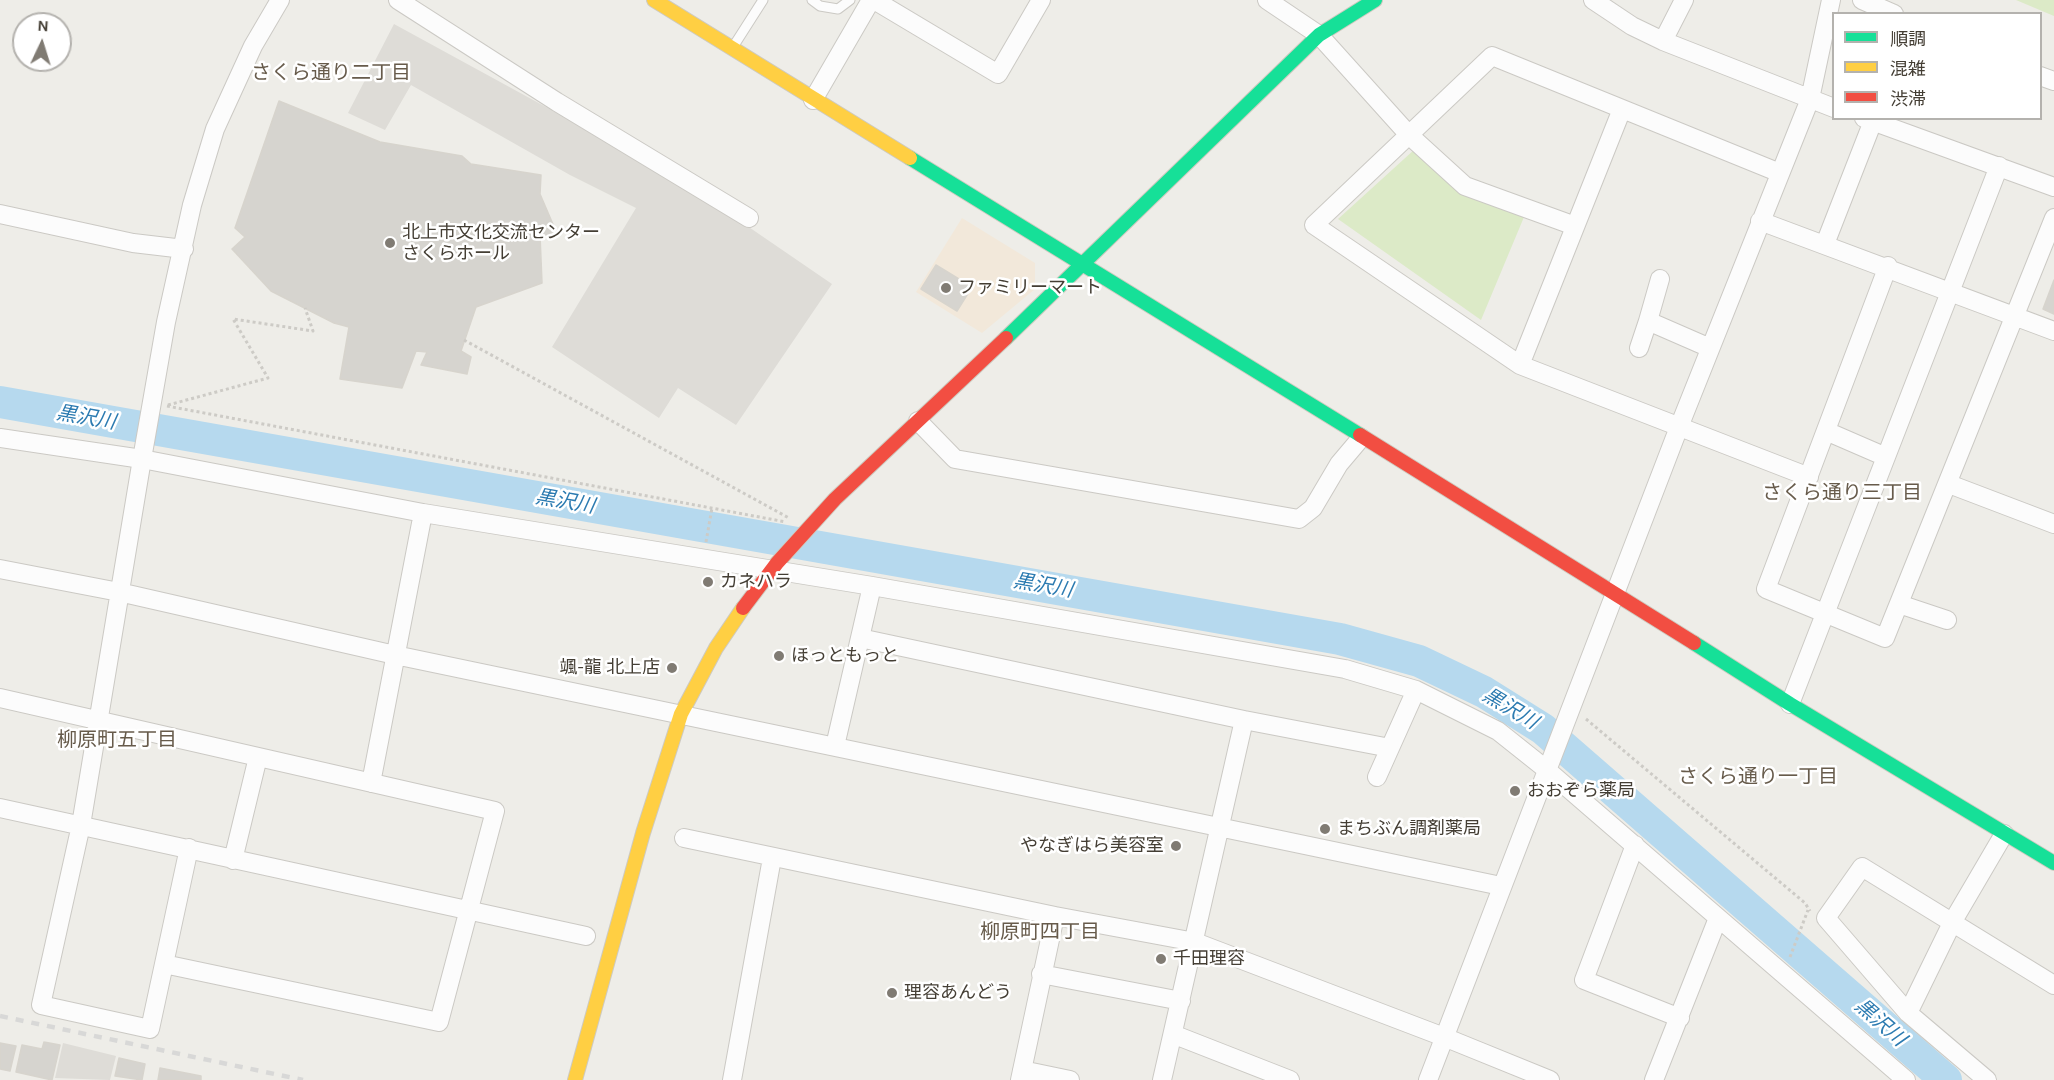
<!DOCTYPE html>
<html>
<head>
<meta charset="utf-8">
<style>
  body { margin:0 }
  #map { position:relative; width:2054px; height:1080px; overflow:hidden; background:#eeede8; font-family:Karla,"Noto Sans JP",sans-serif }
  canvas { display:block }
  .legend { position:absolute; left:1832px; top:12px; width:210px; height:108px; box-sizing:border-box; background:#fff; border:2px solid #b4b2ae; margin:0; padding:8px 10px; list-style:none; font-size:18px; color:#443e34 }
  .legend li { display:flex; align-items:center; gap:12px; height:30px }
  .legend b { width:30px; border:2px solid #b4b2ae }
  .north { position:absolute; left:12px; top:12px; width:60px; height:60px; box-sizing:border-box; background:#fff; border:2px solid #b4b2ae; border-radius:50%; rotate:4deg; font-size:16px; font-weight:700; line-height:24px; text-align:center; color:#443e34 }
  .north::after { content:''; display:block; margin:auto; width:21px; height:27px; background:#807b73; clip-path:polygon(50% 0,100% 100%,50% 72%,0 100%) }
</style>
</head>
<body>
<div id="map">
<canvas width="2054" height="1080"></canvas>
<ul class="legend">
<li><b style="height:8px;background:#16e098"></b>順調</li>
<li><b style="height:8px;background:#ffcf43"></b>混雑</li>
<li><b style="height:8px;background:#f24e42"></b>渋滞</li>
</ul>
<div class="north">N</div>
</div>
<script>
const c = document.querySelector('canvas').getContext('2d');
c.lineJoin = 'round';
function fill(path, color) {
  c.fillStyle = color;
  c.fill(path, 'evenodd');
}
function toPath(rows) {
  const path = new Path2D();
  for (const r of rows) {
    path.moveTo(r[0], r[1]);
    for (let i = 2; i < r.length; i += 2) path.lineTo(r[i], r[i + 1]);
  }
  return path;
}
function stroke(path, color, width, dash) {
  c.strokeStyle = color;
  c.lineWidth = width;
  c.lineCap = dash ? 'butt' : 'round';
  c.setLineDash(dash || []);
  c.stroke(path);
}
function write(font, color, halo, rows, align = 'center') {
  c.font = font + ' Karla,"Noto Sans JP",sans-serif';
  c.lineWidth = 5;
  c.setLineDash([]);
  c.textBaseline = 'middle';
  c.strokeStyle = halo;
  c.fillStyle = color;
  for (const [text, x, y, turn = 0] of rows) {
    c.save();
    c.translate(x, y);
    c.rotate((+turn || 0) * Math.PI / 180);
    c.textAlign = isNaN(turn) ? turn : align;
    if (halo) c.strokeText(text, 0, 0);
    c.fillText(text, 0, 0);
    c.restore();
  }
}
fill(toPath([
  [962,218,1035,263,1035,289,982,333,916,292]
]), '#f2e8da');
fill(toPath([
  [2016,0,2054,0,2054,16],
  [1415,149,1461,193,1524,217,1481,320,1338,219]
]), '#dceac7');
fill(toPath([
  [394,24,654,166,740,221,832,284,736,425,678,388,659,418,552,347,636,208,570,175,411,85,385,130,348,113],
  [63,1043,116,1056,110,1080,55,1078]
]), '#dedcd7');
stroke(toPath([
  [0,402,1340,639,1419,661,1484,692,1543,729,1946,1080]
]), '#b6d9ee', 32);
const building = toPath([
  [279,101,380,142,462,156,471,164,541,175,540,194,558,236,540,235,542,283,476,307,461,351,471,357,467,374,421,365,427,352,416,351,402,388,340,379,349,327,334,323,271,291,232,249,245,237,235,228,279,101],
  [936,265,972,287,957,311,921,289,936,265],
  [2054,280,2054,314,2043,309,2054,280],
  [44,1042,60,1045,52,1080,16,1072,22,1045,42,1049,44,1042],
  [0,1043,16,1046,10,1071,0,1069,0,1043],
  [119,1058,145,1064,142,1080,115,1076,119,1058],
  [160,1068,201,1076,201,1080,158,1080,160,1068]
]);
fill(building, '#d6d4cf');
stroke(building, '#d7d4cd', 1.5);
const lane = toPath([
  [812,0,820,6,838,9,850,0],
  [733,47,763,0]
]);
const street = toPath([
  [398,0,557,102,749,218],
  [874,0,998,74,1041,0],
  [1267,0,1319,35,1409,135,1465,186,1575,226],
  [1593,0,1632,26,1663,41,1834,108],
  [1862,0,1894,14],
  [1663,41,1684,0],
  [2040,76,2054,81],
  [813,100,871,0],
  [1864,118,2054,187],
  [1780,173,1492,56,1314,225,1520,365,1809,477],
  [0,214,133,243,184,249],
  [1760,221,2054,331],
  [1825,244,1873,121],
  [1888,266,1766,589,1885,638,2054,218],
  [1660,279,1648,321,1710,348],
  [1639,348,1648,321],
  [1520,365,1622,109],
  [918,421,955,459,1299,519,1313,508,1339,464,1361,438],
  [1826,431,1886,457],
  [0,438,142,459,423,513,872,586,1345,669,1416,690,1498,731,1547,770,1906,1080],
  [1949,484,2054,524],
  [0,569,119,592,395,655,1501,886],
  [1899,604,1947,620],
  [860,638,1244,720,1390,748],
  [0,698,495,811,439,1022,164,964],
  [1790,704,1999,166],
  [835,746,872,586],
  [1377,777,1416,690],
  [371,783,423,513],
  [0,808,586,936],
  [684,838,1055,916,1195,942,1444,1037,1550,1080],
  [1635,845,1584,980,1680,1018],
  [189,848,150,1029,41,1005,81,825,142,459,166,322,192,205,215,129,253,46,280,0],
  [233,860,258,757],
  [1041,974,1181,1001],
  [1908,1013,1953,921,2004,834],
  [1175,1035,1290,1080],
  [1022,1070,1070,1080],
  [732,1080,772,858],
  [1020,1080,1055,916],
  [1162,1080,1244,720],
  [1428,1080,1679,427,1810,99,1831,0],
  [1654,1080,1718,918],
  [1987,1080,1908,1013,1826,918,1862,867,2054,985]
]);
const fast = toPath([
  [910,158,1360,435],
  [1006,338,1319,35,1375,0],
  [1694,643,1790,704,2054,863]
]);
const slow = toPath([
  [654,0,910,158],
  [575,1080,643,833,681,714,716,648,743,608]
]);
const jam = toPath([
  [1360,435,1694,643],
  [743,608,777,563,835,499,1006,338]
]);
stroke(lane, '#cbc9c4', 11);
stroke(street, '#cbc9c4', 20);
stroke(fast, '#cecabf', 16);
stroke(slow, '#cecabf', 16);
stroke(jam, '#cecabf', 16);
stroke(toPath([
  [464,340,789,518],
  [168,405,268,378,233,319,313,331,305,308],
  [167,406,786,522],
  [706,542,712,508],
  [1586,719,1805,903,1810,911],
  [1790,957,1808,910]
]), '#cdcbc6', 3, [3, 3]);
stroke(lane, '#fcfcfc', 9);
stroke(street, '#fcfcfc', 18);
stroke(fast, '#16e098', 14);
stroke(slow, '#ffcf43', 14);
stroke(jam, '#f24e42', 14);
stroke(toPath([
  [0,1016,303,1080]
]), '#d8d8d7', 4.5, [8, 8]);
for (const [x, y, r, color] of [
  [390,243,6,"#807b73"],
  [946,288,6,"#807b73"],
  [708,582,6,"#807b73"],
  [779,656,6,"#807b73"],
  [672,668,6,"#807b73"],
  [1515,791,6,"#807b73"],
  [1325,829,6,"#807b73"],
  [1176,846,6,"#807b73"],
  [1161,959,6,"#807b73"],
  [892,993,6,"#807b73"]
]) {
  const dot = new Path2D();
  dot.arc(x, y, r, 0, 2 * Math.PI);
  c.fillStyle = color;
  c.fill(dot);
  stroke(dot, '#fff', 2);
}
write('18px', '#443e34', '#fff', [
  ["北上市文化交流センター",402,233],
  ["さくらホール",402,254],
  ["ファミリーマート",958,288],
  ["カネハラ",720,582],
  ["ほっともっと",791,656],
  ["颯-龍 北上店",660,668,"right"],
  ["おおぞら薬局",1527,791],
  ["まちぶん調剤薬局",1337,829],
  ["やなぎはら美容室",1164,846,"right"],
  ["千田理容",1173,959],
  ["理容あんどう",904,993]
], 'left');
write('20px', '#675b4b', '#fff', [
  ["さくら通り二丁目",331,73],
  ["さくら通り三丁目",1842,493],
  ["柳原町五丁目",117,740],
  ["さくら通り一丁目",1758,777],
  ["柳原町四丁目",1040,932]
]);
write('italic 20px', '#2c7bb1', '#fff', [
  ["黒沢川",86,418,10],
  ["黒沢川",565,502,10],
  ["黒沢川",1043,586,10],
  ["黒沢川",1510,709,31],
  ["黒沢川",1880,1023,41]
]);
</script>
</body>
</html>
